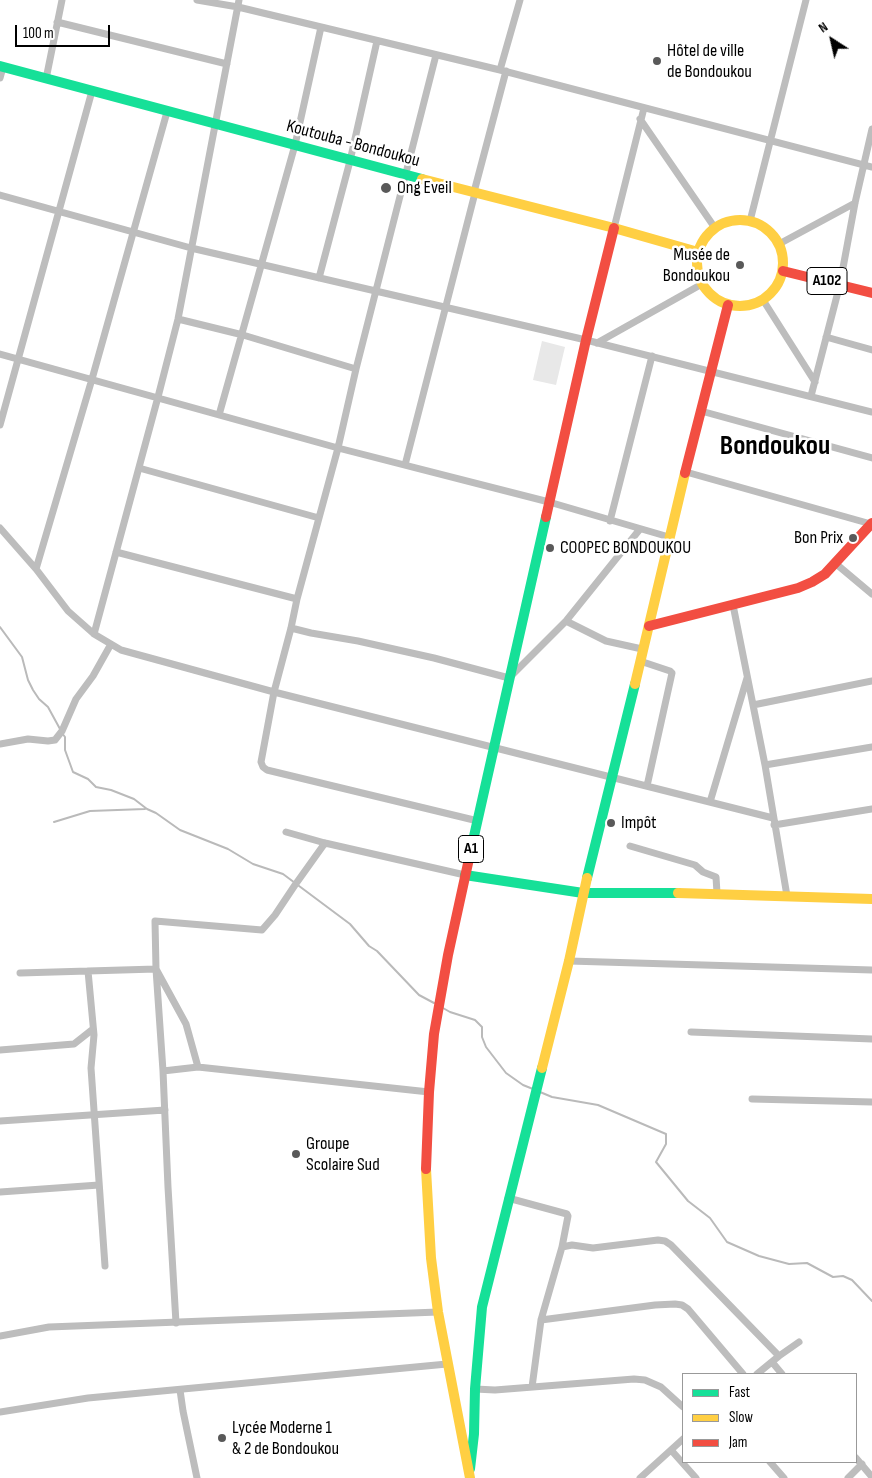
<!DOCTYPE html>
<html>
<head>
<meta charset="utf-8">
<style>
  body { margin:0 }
  #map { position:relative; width:872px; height:1478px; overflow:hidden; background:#fff; font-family:"Sofia Sans Condensed",sans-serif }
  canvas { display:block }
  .legend { position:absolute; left:682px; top:1373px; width:175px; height:90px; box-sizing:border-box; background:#fff; border:1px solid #999; margin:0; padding:6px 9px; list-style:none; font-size:15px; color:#000 }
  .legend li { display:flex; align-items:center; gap:10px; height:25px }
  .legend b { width:25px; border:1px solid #999 }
  .north { position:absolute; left:807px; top:15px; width:50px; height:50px; -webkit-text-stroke:4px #fff; paint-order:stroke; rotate:325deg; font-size:14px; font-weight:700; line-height:20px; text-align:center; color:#000 }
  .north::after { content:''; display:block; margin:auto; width:18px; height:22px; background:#000; clip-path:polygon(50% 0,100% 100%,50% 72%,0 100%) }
  .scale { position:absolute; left:15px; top:25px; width:95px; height:22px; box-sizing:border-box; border:2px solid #000; border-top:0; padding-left:6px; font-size:15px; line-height:18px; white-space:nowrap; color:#000; -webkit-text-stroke:4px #fff; paint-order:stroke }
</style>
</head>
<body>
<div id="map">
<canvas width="872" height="1478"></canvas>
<ul class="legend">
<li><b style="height:6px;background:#16e098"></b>Fast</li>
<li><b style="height:6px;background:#ffcf43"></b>Slow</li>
<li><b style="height:6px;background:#f24e42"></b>Jam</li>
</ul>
<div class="north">N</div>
<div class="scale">100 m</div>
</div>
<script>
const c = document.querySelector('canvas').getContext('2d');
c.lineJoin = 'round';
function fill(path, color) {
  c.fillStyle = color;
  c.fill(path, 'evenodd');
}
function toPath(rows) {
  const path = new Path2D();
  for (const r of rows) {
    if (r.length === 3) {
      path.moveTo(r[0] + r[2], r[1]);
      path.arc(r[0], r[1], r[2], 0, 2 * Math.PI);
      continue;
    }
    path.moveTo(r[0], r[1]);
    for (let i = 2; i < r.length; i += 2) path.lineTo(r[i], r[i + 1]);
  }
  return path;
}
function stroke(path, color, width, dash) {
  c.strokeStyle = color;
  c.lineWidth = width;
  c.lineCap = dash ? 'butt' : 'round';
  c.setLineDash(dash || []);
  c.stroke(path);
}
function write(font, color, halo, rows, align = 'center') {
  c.font = font + ' "Sofia Sans Condensed",sans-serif';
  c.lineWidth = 5;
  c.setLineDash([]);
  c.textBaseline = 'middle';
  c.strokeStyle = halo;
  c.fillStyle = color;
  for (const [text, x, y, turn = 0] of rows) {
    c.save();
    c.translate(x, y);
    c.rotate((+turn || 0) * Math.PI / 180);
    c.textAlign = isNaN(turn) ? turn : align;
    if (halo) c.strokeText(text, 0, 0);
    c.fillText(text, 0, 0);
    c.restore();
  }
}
fill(toPath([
  [542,341,565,347,556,385,533,380]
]), '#e8e8e8');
stroke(toPath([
  [0,627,22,657,28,680,33,690,39,699,48,707,60,729],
  [62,733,65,737,65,750,73,772,88,779,96,787,111,790,134,799,147,809,156,813,180,830,228,849,253,864,283,874,350,924,369,946,377,951,419,995,434,1003],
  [54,822,90,811,145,809],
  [443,1008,450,1012,475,1020,482,1027,482,1037,486,1047,506,1073,523,1085,533,1089],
  [540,1092,552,1097,598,1105,666,1134,666,1144,656,1162,688,1201,710,1218,727,1242,759,1256,789,1264,807,1263,833,1277,843,1276,852,1280,872,1301]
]), '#bababa', 2);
stroke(toPath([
  [197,0,238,7,500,70,872,167],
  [57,22,227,64],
  [436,55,356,369,338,448,297,599,291,628,274,692,261,762,263,767,267,770,478,821],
  [500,70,520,0],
  [0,78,3,67],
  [46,79,62,0],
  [167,112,92,379,36,569,68,611,94,634,121,650,274,692,773,818],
  [640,119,715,228],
  [474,192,506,71],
  [0,195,191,248,586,340,872,412],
  [750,221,806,0],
  [614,228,644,108],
  [779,244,855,203],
  [319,278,350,161,377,41],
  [763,300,815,382],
  [178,319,243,335,356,369],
  [826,337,872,350],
  [597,343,702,284],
  [0,354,338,448,549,502,669,537],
  [811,396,840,284,855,203,872,129],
  [701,411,872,458],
  [219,415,295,145,321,27],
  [0,425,92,91],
  [405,465,475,193],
  [139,468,319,518],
  [686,472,871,524],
  [610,521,652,356],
  [0,528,36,569],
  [116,552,297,599],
  [835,563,872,594],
  [733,605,765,765,787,896],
  [566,621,606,641,642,649],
  [291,628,311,633,358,641,434,658,509,678,566,621,640,529],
  [94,634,158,397,178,319,239,0],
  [640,661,670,671,672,673,647,786],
  [753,705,872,681],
  [0,744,28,739,48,741,55,740,62,731,76,699,93,676,111,644],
  [765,765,872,747],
  [710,802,747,678],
  [774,825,872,809],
  [286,832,325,843,465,875],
  [630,846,695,865,703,872,716,877,717,893],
  [569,961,872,970],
  [88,971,94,1035,91,1068,105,1266],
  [20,973,156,969,186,1024,198,1067],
  [691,1032,872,1039],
  [0,1050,74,1044,93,1029],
  [163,1071,198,1067,429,1092],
  [752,1099,872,1102],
  [0,1121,165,1110],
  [0,1192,99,1185],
  [508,1198,567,1214,568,1216,562,1247,572,1245,593,1248,658,1240,665,1241,671,1245,779,1356],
  [541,1320,655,1305,675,1304,682,1305,688,1309,743,1374],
  [176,1323,168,1187,163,1071,156,969,155,921,262,930,275,915,295,885,325,843],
  [0,1336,49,1327,438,1312],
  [772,1362,782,1374],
  [757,1374,779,1356,799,1342],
  [532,1387,541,1320,562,1247],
  [475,1389,495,1390,634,1379,645,1380,661,1387,683,1407],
  [180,1390,183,1411,197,1478],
  [0,1412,88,1398,447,1364],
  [671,1450,696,1478],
  [856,1458,872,1477],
  [770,1462,784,1478],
  [640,1478,683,1439],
  [848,1478,862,1464]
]), '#bdbdbd', 7);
stroke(toPath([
  [0,66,422,179],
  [472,845,546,517],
  [465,875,583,893,678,893],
  [587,878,635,684],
  [470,1469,474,1434,475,1389,482,1307,542,1068]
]), '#16e098', 10);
stroke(toPath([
  [422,179,614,228,698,252],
  [740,263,43],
  [635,684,685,473],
  [678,893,872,899],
  [542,1068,569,961,587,878],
  [426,1169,431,1258,438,1312,470,1478]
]), '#ffcf43', 10);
stroke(toPath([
  [783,271,872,293],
  [685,473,728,305],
  [546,517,586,340,614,228],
  [649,626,798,588,812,582,825,574,872,523],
  [426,1169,429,1092,434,1034,448,955,472,845]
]), '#f24e42', 10);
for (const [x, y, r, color] of [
  [657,61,5,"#595959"],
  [386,188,6,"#595959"],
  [740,265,5,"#595959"],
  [853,538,5,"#595959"],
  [550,548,5,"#595959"],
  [611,823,5,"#595959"],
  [296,1154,5,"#595959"],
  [222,1438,5,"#595959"]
]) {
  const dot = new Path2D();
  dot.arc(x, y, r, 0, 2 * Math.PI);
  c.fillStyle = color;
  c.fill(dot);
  stroke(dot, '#fff', 2);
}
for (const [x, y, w] of [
  [827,281,40],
  [471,849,25]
]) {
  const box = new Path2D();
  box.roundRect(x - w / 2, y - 13.5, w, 27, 4);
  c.fillStyle = '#fff';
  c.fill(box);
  stroke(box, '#000', 1);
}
write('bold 16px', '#000', null, [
  ["A102",827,281],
  ["A1",471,849]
]);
write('18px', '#000', '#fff', [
  ["Hôtel de ville",667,51],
  ["de Bondoukou",667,72],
  ["Ong Eveil",397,188],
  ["Musée de",730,255,"right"],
  ["Bondoukou",730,276,"right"],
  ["Bon Prix",843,538,"right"],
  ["COOPEC BONDOUKOU",560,548],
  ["Impôt",621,823],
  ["Groupe",306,1144],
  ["Scolaire Sud",306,1165],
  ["Lycée Moderne 1",232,1428],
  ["& 2 de Bondoukou",232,1449]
], 'left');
write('18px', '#000', '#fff', [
  ["Koutouba - Bondoukou",353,144,15]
]);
write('bold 28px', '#000', '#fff', [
  ["Bondoukou",775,447]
]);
</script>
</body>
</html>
